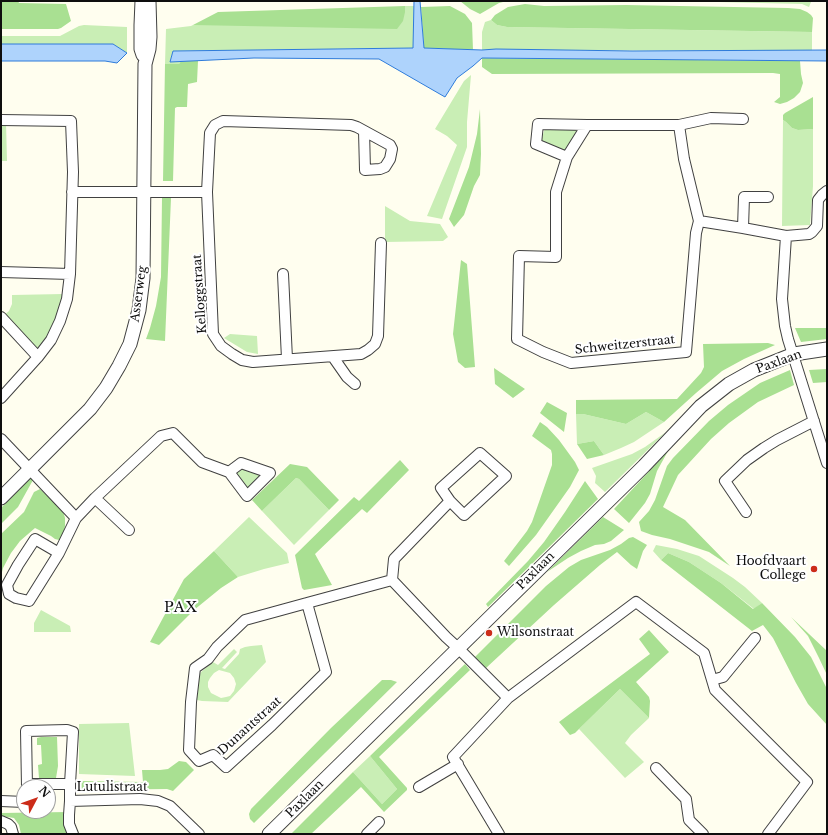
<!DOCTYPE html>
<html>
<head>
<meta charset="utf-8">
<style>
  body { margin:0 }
  #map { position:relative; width:828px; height:835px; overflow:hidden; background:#fffeef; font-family:"Libre Baskerville",serif }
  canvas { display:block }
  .frame { position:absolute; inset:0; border:2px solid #0e0e0e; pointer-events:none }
  .north { position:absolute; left:16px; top:779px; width:40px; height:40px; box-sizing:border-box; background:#fff; border:1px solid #9f9f9f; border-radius:50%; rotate:49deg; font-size:11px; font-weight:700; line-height:16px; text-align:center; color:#0e0e0e }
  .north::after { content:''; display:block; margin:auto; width:14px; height:18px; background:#cc2c19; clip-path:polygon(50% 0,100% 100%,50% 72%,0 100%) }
</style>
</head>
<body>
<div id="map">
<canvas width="828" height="835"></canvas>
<div class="frame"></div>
<div class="north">N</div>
</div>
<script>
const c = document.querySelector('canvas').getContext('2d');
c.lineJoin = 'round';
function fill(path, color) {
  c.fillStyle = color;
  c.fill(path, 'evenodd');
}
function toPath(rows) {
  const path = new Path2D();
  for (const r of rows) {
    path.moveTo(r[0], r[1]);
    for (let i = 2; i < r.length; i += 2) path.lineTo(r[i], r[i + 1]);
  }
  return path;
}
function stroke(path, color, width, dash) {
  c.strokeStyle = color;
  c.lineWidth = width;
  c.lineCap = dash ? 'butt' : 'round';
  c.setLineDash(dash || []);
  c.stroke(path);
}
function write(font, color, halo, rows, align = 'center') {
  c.font = font + ' "Libre Baskerville",serif';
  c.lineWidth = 4;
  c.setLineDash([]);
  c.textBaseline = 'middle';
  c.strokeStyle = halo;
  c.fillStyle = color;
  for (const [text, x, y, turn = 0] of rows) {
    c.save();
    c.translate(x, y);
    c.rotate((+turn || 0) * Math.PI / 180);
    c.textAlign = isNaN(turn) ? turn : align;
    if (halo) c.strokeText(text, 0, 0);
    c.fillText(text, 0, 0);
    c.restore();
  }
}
fill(toPath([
  [677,1,811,1,811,2,809,7,802,4],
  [405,6,414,6,413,48,173,51,170,62,181,61,179,64,165,64,166,29,191,26,193,25,405,12],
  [491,20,497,25,507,27,812,32,812,51,482,50,482,32,485,22],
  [84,25,127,27,127,53,113,44,1,44,1,36,60,36,79,26],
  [471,75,467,122,467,147,442,219,427,216,457,145,447,136,435,129,464,81],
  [783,120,786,122,792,128,798,130,813,129,813,186,810,225,782,226],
  [1,122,6,122,7,161,1,161],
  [545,128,577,130,565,151,541,141],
  [385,206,410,221,440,224,448,237,443,241,385,242],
  [63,294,60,306,55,323,47,338,38,350,4,315,9,311,12,304,12,295],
  [230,334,257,336,258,354,247,352,224,338],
  [646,412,664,422,634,442,621,448,604,455,594,441,577,444,576,414,583,414,626,424],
  [666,432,605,492,595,483,596,476,592,468,632,454,645,447],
  [243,467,262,475,248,489,234,475],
  [296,478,299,479,329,510,294,545,262,511],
  [249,517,287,553,289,563,264,569,238,577,214,551],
  [656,545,677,549,699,556,733,578,745,587,762,603,754,609,721,583,689,562,668,553,661,560,653,551],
  [41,610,70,626,71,632,34,632,34,623],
  [262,645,266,662,228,702,202,701,197,700,198,679,201,672,213,662,218,665,234,649,237,652,222,668,225,669,239,654,240,649,245,647,251,646],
  [219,670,230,673,234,678,236,684,234,691,230,696,226,697,221,698,211,693,208,687,208,682,210,678,214,673],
  [620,689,649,718,631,735,625,743,644,762,625,778,579,729],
  [129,723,135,776,79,774,79,724],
  [370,756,397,789,382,804,353,772]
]), '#c9eeb5');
fill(toPath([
  [1,1,18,1,19,3,66,4,71,21,61,28,58,29,1,29],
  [460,1,507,1,499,3,480,14,470,9],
  [525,4,544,6,626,5,788,8,800,9,807,12,811,15,813,18,812,32,507,27,497,25,491,20,495,15,508,7],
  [405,6,405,12,403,21,397,29,193,25,218,12],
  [450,6,465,14,472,23,473,50,424,48,421,7],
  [482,58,800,61,801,74,803,83,800,92,794,98,787,102,780,104,774,102,780,97,780,74,773,73,492,74,482,67],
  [181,61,198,61,197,82,188,84,187,107,177,107,175,108,173,181,163,181,165,64,179,64],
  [813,97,813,129,798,130,792,128,786,122,783,120,783,115,785,113],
  [480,109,481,154,480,175,474,186,464,215,454,227,449,219,469,167,477,134],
  [162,198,171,198,165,341,146,339,150,328,156,306,161,277],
  [461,260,467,264,475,367,465,368,458,362,453,334],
  [795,328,827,328,827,339,801,342],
  [768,343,775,345,744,359,722,371,696,393,664,422,646,412,626,424,583,414,576,414,576,400,677,399,701,373,704,367,703,344],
  [494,368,525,389,513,398,495,384],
  [827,369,827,382,813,383,809,370],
  [790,370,794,385,758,402,729,423,711,439,678,475,663,507,685,520,730,566,709,552,670,539,652,535,641,531,639,522,649,511,655,500,667,466,673,458,709,421,728,405,760,383],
  [547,402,567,413,564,432,540,413],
  [540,422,547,427,559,440,575,462,579,470,570,487,536,535,509,566,504,561,527,531,532,522,552,465,552,454,551,450,532,436],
  [594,441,604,455,587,459,577,444],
  [668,451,657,471,650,494,645,503,629,523,614,509],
  [400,460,409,470,367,513,362,509,315,554,332,585,304,590,302,588,295,555,354,497,359,501],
  [290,464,307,467,339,500,329,510,299,479,296,478,262,511,252,500],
  [31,478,33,480,18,507,1,524,1,508],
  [585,481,598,499,488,607,486,604,528,561,544,542,565,512],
  [40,489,63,511,65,518,65,526,63,537,59,540,55,539,51,536,35,528,20,541,11,553,3,568,1,576,1,534,24,512,34,492],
  [603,517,624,530,611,541,604,544,595,545,581,551,568,558,547,572],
  [633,537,647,545,643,551,637,569,631,565,617,552,600,565,554,605,486,668,475,657,546,586,569,567,581,560,610,550,621,544,629,538],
  [214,551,238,577,221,588,194,610,159,645,150,642,184,579],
  [668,553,689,562,721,583,753,609,762,603,795,637,811,657,827,689,827,725,808,704,796,683,773,638,763,625,752,631,661,560],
  [791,617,827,651,827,675,819,658,808,636],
  [649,630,669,652,636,682,649,697,650,701,649,718,620,689,579,729,575,733,570,735,559,722,650,654,639,639],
  [465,664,470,670,379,757,407,788,407,790,384,812,361,787,311,834,291,834,353,772,382,804,397,789,370,756],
  [382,680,391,680,397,682,254,823,250,819,249,814,251,809,331,728],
  [41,737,57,737,58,766,56,778,39,778,38,765,42,764,41,745,37,745,37,738],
  [179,761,186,762,194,770,173,791,167,789,85,790,79,790,79,781,143,782,142,770,160,770,168,769],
  [68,812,66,832,68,834,21,834,19,825,14,818,1,816,1,813]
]), '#a9e092');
const water = toPath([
  [414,1,420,1,424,48,482,50,496,49,632,51,827,50,827,61,482,58,473,66,457,78,445,97,379,59,254,58,170,62,173,51,413,48,414,1],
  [1,44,113,44,127,53,117,63,105,61,1,61,1,44]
]);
fill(water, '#aed3fc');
stroke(water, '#2e7bda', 1);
const minor = toPath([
  [1,120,71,121,73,172,70,274,67,299,60,321,51,340,38,357,1,398],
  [587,125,567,157,556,192,556,257,519,256,517,339,543,352,571,363,686,352,696,233,699,221,684,159,679,125],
  [364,131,365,170,380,169,385,167,390,159,392,149,390,145,357,127,351,125,223,121,215,125,210,133,207,192,213,334,221,346,232,354,242,360,253,362,361,354,368,350,375,344,378,336,381,243],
  [567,157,536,144,538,124,587,125,679,125,711,118,743,119],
  [72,192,207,192],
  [699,221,743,228,786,236,809,234,812,232,817,226,818,200,822,195,827,191],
  [743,228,744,197,768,197],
  [786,236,782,299,785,326,788,339,827,463],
  [1,272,70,274],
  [283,274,287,359],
  [1,317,38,357],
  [333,357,347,377,355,384],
  [1,439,76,518],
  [480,453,506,476,464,515,450,501,441,488,480,453],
  [95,498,129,530],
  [746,512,725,481,747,460,764,448,777,440,814,421],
  [59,553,35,539,18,565,7,585,9,594,16,598,29,601,59,553,76,518,95,498,161,436,173,433,202,462,229,472,247,496,270,473,241,463,229,472],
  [392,580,446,637,458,648,508,698],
  [307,603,326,672,272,725,226,767,213,755,199,761,189,750,191,702,195,668,208,659,217,647,245,620,307,603,392,580,394,559,450,501],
  [712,680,723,677,755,638],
  [656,768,686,799,689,820,703,834],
  [27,784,70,784],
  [27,787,26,731,67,730,73,732,70,784,70,801,69,815,69,824,73,834],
  [419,787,458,764],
  [1,801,24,802],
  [70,801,140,799,158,801,170,806,199,834],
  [1,821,8,824,11,827,13,834],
  [367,834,379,822],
  [499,834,453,757,508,698,636,602,704,653,715,690,807,782,768,834]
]);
const tertiary = toPath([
  [142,1,141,25,141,49,143,55],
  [1,498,90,409,106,388,119,366,130,344,139,310,143,278,145,64,149,49,150,37,149,1],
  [269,834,644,466,701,406,729,384,754,370,794,354,827,349]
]);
stroke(minor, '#414141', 12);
stroke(tertiary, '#414141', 15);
stroke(minor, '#fff', 10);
stroke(tertiary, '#fff', 13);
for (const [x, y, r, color] of [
  [814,569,4,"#cc2c19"],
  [489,633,4,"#cc2c19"]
]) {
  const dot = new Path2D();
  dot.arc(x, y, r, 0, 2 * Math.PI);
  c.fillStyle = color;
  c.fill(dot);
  stroke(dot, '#fff', 1.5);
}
write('12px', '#0e0e0e', '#fff', [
  ["Asserweg",139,294,-82],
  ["Kelloggstraat",200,294,-94],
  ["Schweitzerstraat",625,345,-6],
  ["Paxlaan",779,362,-20],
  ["Paxlaan",536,571,-45],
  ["Dunantstraat",250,726,-42],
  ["Lutulistraat",112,788],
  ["Paxlaan",305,799,-45]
]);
write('12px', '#0e0e0e', '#fff', [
  ["Hoofdvaart",806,562],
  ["College",806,576],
  ["Wilsonstraat",497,633,"left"]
], 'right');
c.letterSpacing = '1px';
write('14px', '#0e0e0e', '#fff', [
  ["PAX",181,608]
]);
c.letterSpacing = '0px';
</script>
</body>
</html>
